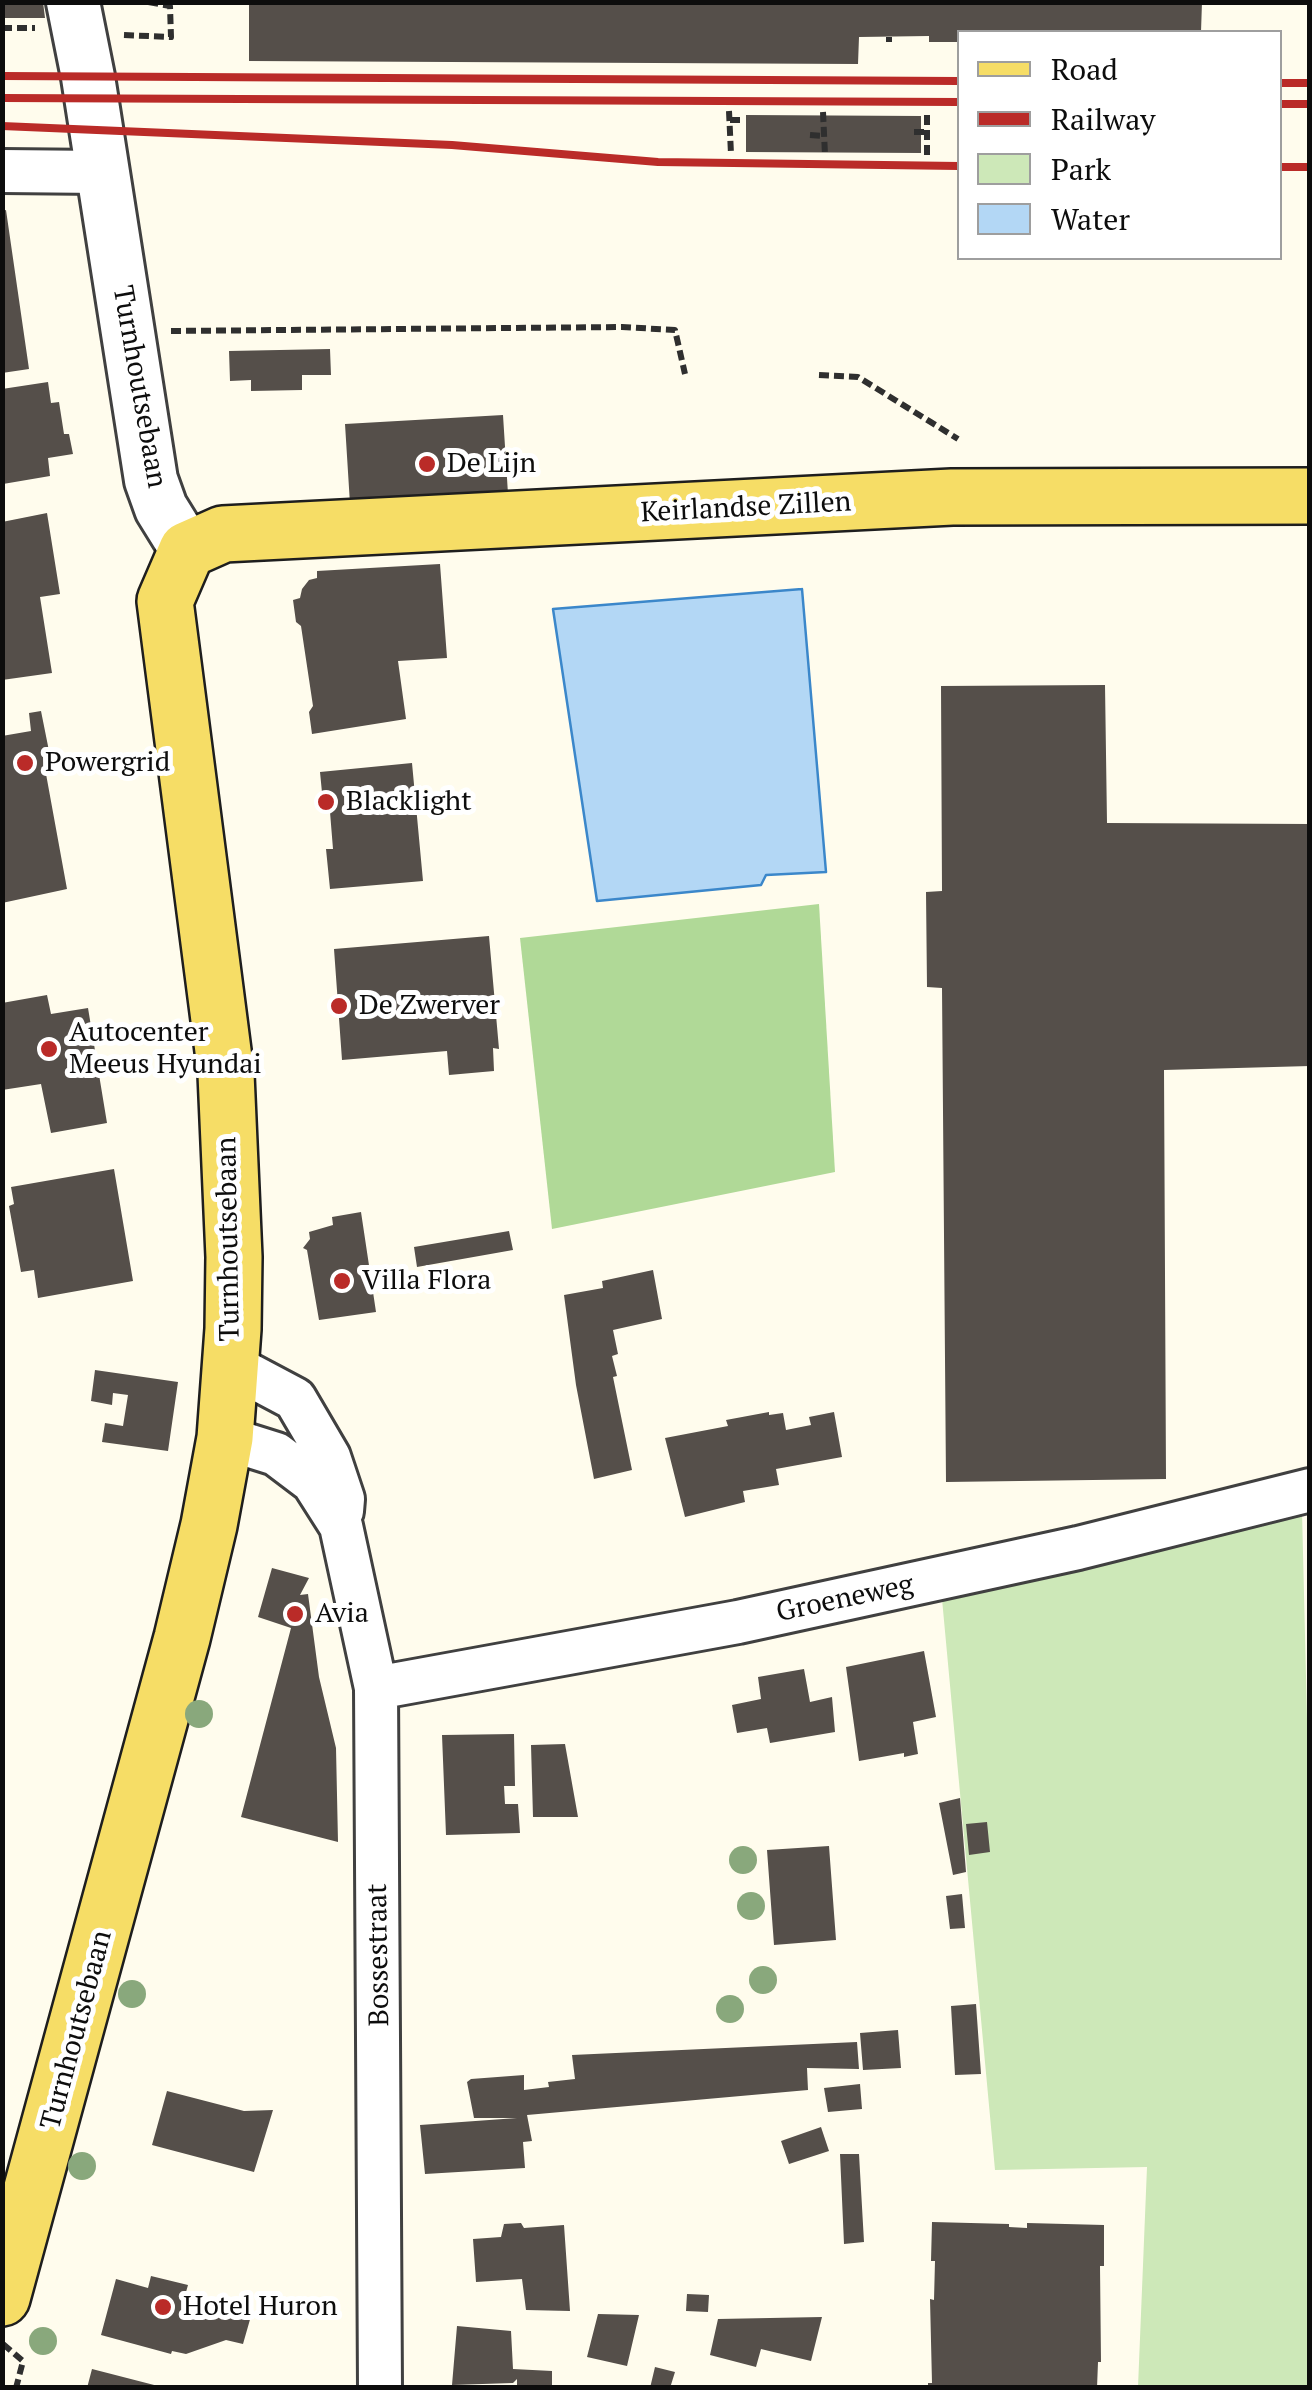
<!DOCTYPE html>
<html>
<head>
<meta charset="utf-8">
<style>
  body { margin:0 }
  #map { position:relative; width:1312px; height:2390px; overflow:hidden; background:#fffced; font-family:"PT Serif",serif }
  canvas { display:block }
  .frame { position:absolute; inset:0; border:5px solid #0d0d0d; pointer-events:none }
  .legend { position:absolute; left:957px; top:30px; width:325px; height:230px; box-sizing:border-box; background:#fff; border:2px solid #9e9e9e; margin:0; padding:12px 18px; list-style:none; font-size:30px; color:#0d0d0d }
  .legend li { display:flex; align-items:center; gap:20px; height:50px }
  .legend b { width:50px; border:2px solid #9e9e9e }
</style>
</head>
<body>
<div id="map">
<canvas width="1312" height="2390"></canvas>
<div class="frame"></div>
<ul class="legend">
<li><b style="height:12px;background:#f6dd66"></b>Road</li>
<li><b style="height:12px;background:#ba2b28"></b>Railway</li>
<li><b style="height:28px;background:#cde8b8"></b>Park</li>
<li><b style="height:28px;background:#b3d7f5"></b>Water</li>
</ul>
</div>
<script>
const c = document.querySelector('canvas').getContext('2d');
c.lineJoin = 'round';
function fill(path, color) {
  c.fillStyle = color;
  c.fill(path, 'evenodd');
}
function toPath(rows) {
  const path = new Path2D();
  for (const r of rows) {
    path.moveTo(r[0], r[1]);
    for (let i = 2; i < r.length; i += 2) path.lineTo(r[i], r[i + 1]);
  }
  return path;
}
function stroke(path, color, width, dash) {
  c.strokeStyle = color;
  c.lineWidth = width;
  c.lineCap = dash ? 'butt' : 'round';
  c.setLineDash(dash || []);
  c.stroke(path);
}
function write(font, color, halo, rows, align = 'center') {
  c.font = font + ' "PT Serif",serif';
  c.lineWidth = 10;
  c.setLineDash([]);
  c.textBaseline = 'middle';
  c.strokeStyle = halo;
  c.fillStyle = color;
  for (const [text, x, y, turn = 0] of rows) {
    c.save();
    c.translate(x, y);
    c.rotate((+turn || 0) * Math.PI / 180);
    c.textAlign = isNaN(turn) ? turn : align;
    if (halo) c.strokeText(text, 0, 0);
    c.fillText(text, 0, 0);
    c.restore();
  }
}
fill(toPath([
  [1302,1511,1310,1843,1309,2387,1138,2387,1147,2167,995,2170,942,1599]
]), '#cde8b8');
fill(toPath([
  [819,904,835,1172,552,1229,520,938]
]), '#b0d997');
const water = toPath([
  [802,589,826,872,766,875,761,885,597,901,553,609,802,589]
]);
fill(water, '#b3d7f5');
stroke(water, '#3b87ca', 2.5);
fill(toPath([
  [2,2,43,2,45,18,2,18],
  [249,2,1202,2,1201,32,959,32,959,42,929,42,929,36,859,37,858,64,249,61],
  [746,115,921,116,921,153,746,152],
  [6,210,29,369,2,373,2,211],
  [330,349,331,375,302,375,302,390,251,391,251,380,230,381,229,351],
  [48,382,51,403,59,402,64,434,69,434,73,454,48,458,50,476,3,484,2,389],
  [503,415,508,494,350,504,345,424],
  [47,513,60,594,40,597,52,673,2,680,2,522],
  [440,564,447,658,398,661,406,719,312,734,309,712,313,706,301,626,296,622,293,600,300,598,302,589,309,580,317,578,317,571],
  [1105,685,1107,823,1310,824,1310,1066,1164,1070,1166,1479,946,1482,942,988,927,987,926,892,942,891,941,686],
  [41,711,49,751,42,752,67,889,2,903,2,736,31,731,29,713],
  [412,763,423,881,330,889,326,849,333,849,330,812,324,813,320,772],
  [489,936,499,1049,493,1048,494,1071,449,1075,447,1051,342,1060,334,949],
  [47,995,51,1014,88,1008,107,1123,51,1133,41,1084,2,1090,2,1003],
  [114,1169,133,1281,38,1298,34,1270,21,1272,9,1206,14,1204,11,1187],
  [361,1212,376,1312,319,1320,307,1250,303,1248,310,1239,309,1232,333,1225,332,1217],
  [509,1231,513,1250,417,1267,414,1247],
  [653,1270,662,1319,613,1330,618,1354,612,1356,617,1376,613,1377,632,1470,594,1479,576,1385,564,1295,603,1288,602,1281],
  [95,1370,178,1382,168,1451,102,1442,105,1423,123,1426,128,1395,113,1393,112,1405,91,1401],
  [769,1412,769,1415,783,1413,786,1430,811,1425,809,1417,834,1412,842,1457,776,1469,779,1485,743,1491,745,1502,685,1517,665,1438,728,1426,726,1420],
  [272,1568,309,1578,300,1595,308,1594,319,1677,336,1748,338,1842,241,1817,291,1628,258,1617],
  [924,1651,936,1717,913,1722,918,1754,904,1757,904,1753,859,1761,846,1667],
  [804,1669,810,1702,832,1697,835,1732,770,1743,767,1728,737,1733,732,1705,761,1699,758,1677],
  [514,1734,515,1786,504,1786,505,1804,518,1804,520,1833,446,1835,442,1735],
  [565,1744,578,1817,533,1817,531,1745],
  [960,1798,966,1872,953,1875,939,1803],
  [987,1822,990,1852,969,1855,966,1824],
  [829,1846,836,1940,774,1945,767,1850],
  [962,1894,965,1928,950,1929,946,1896],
  [976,2004,981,2074,955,2075,951,2006],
  [898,2030,901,2068,863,2070,860,2033],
  [857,2042,859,2069,807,2068,808,2090,527,2115,532,2141,523,2142,525,2168,425,2174,420,2125,517,2118,474,2118,467,2082,471,2079,524,2075,524,2090,549,2087,548,2082,575,2079,572,2055],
  [860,2084,862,2109,828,2112,824,2088],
  [167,2091,244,2111,273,2110,254,2172,152,2145],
  [821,2127,829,2151,789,2164,781,2141],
  [840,2154,859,2154,864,2242,844,2244],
  [932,2222,1009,2224,1009,2227,1027,2228,1027,2223,1104,2225,1104,2266,1100,2266,1101,2362,1098,2362,1097,2388,928,2388,928,2383,932,2383,930,2299,934,2300,935,2261,931,2261],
  [521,2223,524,2228,564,2225,570,2311,526,2310,522,2279,476,2282,473,2239,501,2237,504,2224],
  [151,2276,188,2285,184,2299,251,2316,243,2344,226,2340,186,2354,172,2351,171,2354,101,2335,116,2279,148,2288],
  [687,2294,709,2295,708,2312,686,2311],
  [598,2314,639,2315,627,2366,587,2357],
  [822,2317,811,2361,761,2349,756,2367,710,2355,718,2319],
  [457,2326,511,2331,513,2369,552,2371,552,2388,517,2388,517,2379,513,2383,452,2385],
  [655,2367,675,2372,670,2388,650,2388],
  [92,2369,158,2386,158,2388,87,2388]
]), '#554f4a');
const minor = toPath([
  [2,171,102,172],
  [229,1364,295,1399,329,1457,343,1499,342,1511],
  [225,1438,276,1454,313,1482,341,1526,376,1688,380,2388],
  [376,1688,738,1622,1078,1548,1310,1490]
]);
const tertiary = toPath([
  [73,2,88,77,151,480,161,508,187,550]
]);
const primary = toPath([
  [2,2298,182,1638,209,1525,225,1438,233,1329,234,1257,226,1074,165,601,187,550,223,534,952,497,1310,496]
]);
stroke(minor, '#404040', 48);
stroke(tertiary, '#404040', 58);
stroke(primary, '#1e1e1e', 60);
stroke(toPath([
  [2,28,35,28],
  [124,35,171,37,170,6,148,2],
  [889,42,889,37],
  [729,111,731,154],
  [823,112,825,155],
  [730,120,745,120],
  [914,132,927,132],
  [810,135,824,136],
  [927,155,927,112],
  [171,331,622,327,675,330,685,374],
  [819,375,858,377,958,439],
  [3,2344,23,2361,16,2388]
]), '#2f2f2f', 6, [10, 5]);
stroke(minor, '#fff', 42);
stroke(tertiary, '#fff', 52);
stroke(primary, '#f6dd66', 55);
stroke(toPath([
  [2,76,959,81],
  [1280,83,1310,83],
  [2,98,959,102],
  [1280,104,1310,104],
  [2,126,452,145,658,162,959,166],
  [1280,167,1310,167]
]), '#ba2b28', 8);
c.fillStyle = '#89a87c';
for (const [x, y] of [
  [199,1714],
  [743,1860],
  [751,1906],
  [763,1980],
  [132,1994],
  [730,2009],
  [82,2166],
  [43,2341]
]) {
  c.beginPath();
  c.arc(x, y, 14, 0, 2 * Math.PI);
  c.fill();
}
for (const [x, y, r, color] of [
  [427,464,10,"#ba2b28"],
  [25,763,10,"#ba2b28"],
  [326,802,10,"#ba2b28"],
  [339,1006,10,"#ba2b28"],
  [49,1049,10,"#ba2b28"],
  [342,1281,10,"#ba2b28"],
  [295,1614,10,"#ba2b28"],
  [163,2307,10,"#ba2b28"]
]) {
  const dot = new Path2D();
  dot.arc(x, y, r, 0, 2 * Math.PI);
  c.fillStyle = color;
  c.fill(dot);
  stroke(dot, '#fff', 4);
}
write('28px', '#0d0d0d', '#fff', [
  ["Turnhoutsebaan",139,387,80],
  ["Keirlandse Zillen",746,508,-3],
  ["Turnhoutsebaan",229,1239,-91],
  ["Groeneweg",845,1599,-12],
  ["Bossestraat",379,1955,-91],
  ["Turnhoutsebaan",77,2030,-75]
]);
write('28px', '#0d0d0d', '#fff', [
  ["De Lijn",447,464],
  ["Powergrid",45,763],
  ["Blacklight",346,802],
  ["De Zwerver",359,1006],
  ["Autocenter",69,1033],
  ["Meeus Hyundai",69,1065],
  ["Villa Flora",362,1281],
  ["Avia",315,1614],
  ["Hotel Huron",183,2307]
], 'left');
</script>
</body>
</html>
